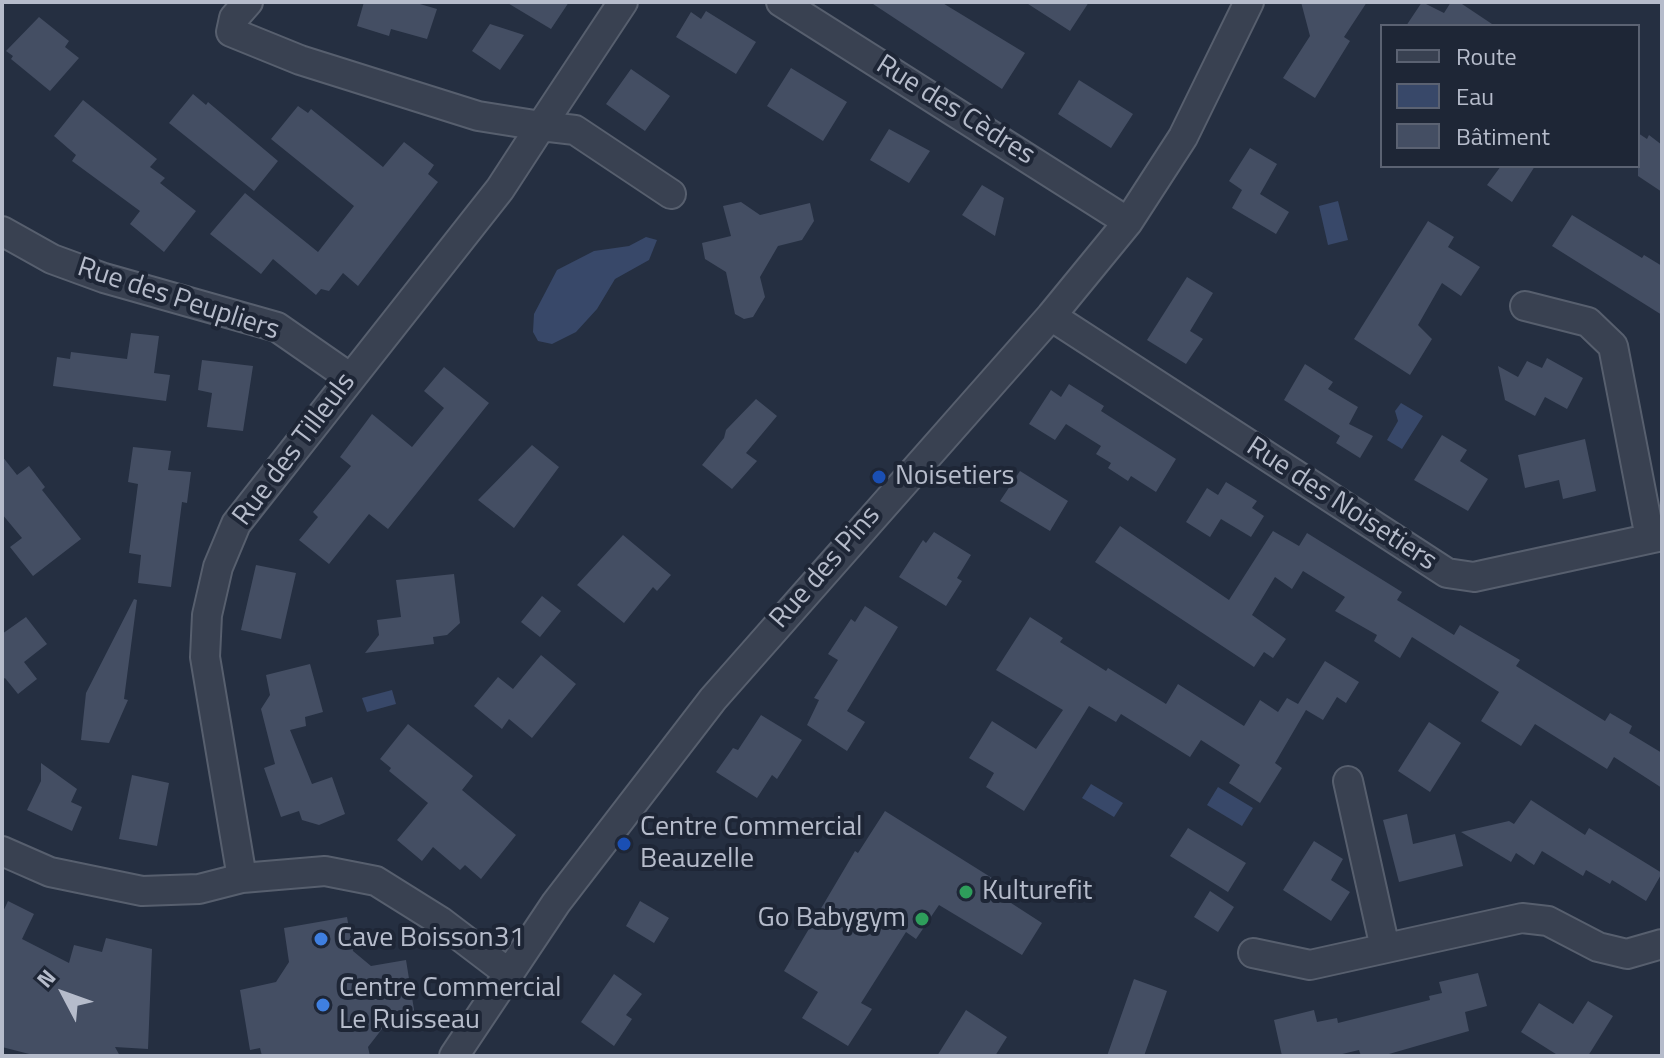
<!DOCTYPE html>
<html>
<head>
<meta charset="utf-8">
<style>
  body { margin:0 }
  #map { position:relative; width:1664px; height:1058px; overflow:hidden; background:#252f41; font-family:"Titillium Web",sans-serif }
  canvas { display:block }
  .frame { position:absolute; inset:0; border:4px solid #b6bccb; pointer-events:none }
  .legend { position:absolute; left:1380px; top:24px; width:260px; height:144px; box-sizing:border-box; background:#1e2636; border:2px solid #5b6272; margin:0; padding:10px 14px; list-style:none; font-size:24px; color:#b6bccb }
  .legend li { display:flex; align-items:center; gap:16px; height:40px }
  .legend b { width:40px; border:2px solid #5b6272 }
  .north { position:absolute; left:24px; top:954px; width:80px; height:80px; -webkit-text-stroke:6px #1e2636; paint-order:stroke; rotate:311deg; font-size:22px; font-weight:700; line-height:32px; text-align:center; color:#b6bccb }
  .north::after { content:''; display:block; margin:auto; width:28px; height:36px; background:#b6bccb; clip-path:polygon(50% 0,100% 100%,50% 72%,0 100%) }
</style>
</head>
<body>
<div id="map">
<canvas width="1664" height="1058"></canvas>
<div class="frame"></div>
<ul class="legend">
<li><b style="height:10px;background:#394151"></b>Route</li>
<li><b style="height:22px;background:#384869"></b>Eau</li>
<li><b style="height:22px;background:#444e63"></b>Bâtiment</li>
</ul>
<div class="north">N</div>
</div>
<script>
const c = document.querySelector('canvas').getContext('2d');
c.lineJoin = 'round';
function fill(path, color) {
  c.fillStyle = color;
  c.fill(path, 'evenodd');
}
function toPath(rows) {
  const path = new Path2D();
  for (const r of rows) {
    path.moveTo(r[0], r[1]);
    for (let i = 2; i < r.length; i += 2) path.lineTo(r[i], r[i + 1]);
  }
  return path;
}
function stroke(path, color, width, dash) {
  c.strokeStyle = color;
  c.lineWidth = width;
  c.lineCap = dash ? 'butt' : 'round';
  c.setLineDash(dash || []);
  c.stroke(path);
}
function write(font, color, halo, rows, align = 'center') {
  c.font = font + ' "Titillium Web",sans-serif';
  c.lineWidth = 8;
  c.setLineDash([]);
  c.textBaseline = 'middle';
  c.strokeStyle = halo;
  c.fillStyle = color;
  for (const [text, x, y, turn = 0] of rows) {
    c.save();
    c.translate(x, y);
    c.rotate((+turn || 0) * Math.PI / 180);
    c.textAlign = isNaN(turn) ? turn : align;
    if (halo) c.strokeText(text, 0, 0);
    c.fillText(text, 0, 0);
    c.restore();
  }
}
fill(toPath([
  [1338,201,1348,240,1328,245,1319,206],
  [646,237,657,240,649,260,615,279,597,309,576,332,552,344,538,341,533,332,534,314,557,270,594,251,629,246],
  [1401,403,1423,416,1402,449,1387,440,1398,421,1395,411],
  [392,690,396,704,367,712,362,698],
  [1091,784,1123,803,1114,817,1082,798],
  [1218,787,1253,808,1242,826,1207,805]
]), '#384869');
fill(toPath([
  [364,2,413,2,437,9,427,39,391,29,389,36,357,26],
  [506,2,569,2,551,29],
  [870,2,941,2,1025,53,1002,89],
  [1025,2,1089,2,1070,31],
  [1301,2,1367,2,1344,37,1350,41,1315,98,1283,78,1310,36],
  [1422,2,1444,13,1451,2,1459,2,1495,26,1406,26],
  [706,11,756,42,736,74,676,37,691,12,701,19],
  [39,17,69,41,65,47,79,58,50,91,11,59,13,56,6,51],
  [490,24,524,35,500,70,472,51],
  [791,68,847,102,823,141,767,106],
  [631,69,670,96,645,131,606,104],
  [1079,80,1133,114,1111,148,1058,114],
  [193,94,206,105,208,102,278,161,254,191,169,123],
  [83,100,157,159,150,167,165,178,160,183,196,211,164,252,130,224,140,211,72,161,76,155,54,136],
  [298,106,308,113,311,109,383,167,404,142,434,165,428,174,438,182,358,286,343,273,329,291,321,289,316,295,273,259,261,274,210,234,245,193,318,252,354,206,271,139],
  [889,129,930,151,909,183,870,160],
  [1638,133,1647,139,1649,135,1662,145,1662,192,1638,176],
  [1250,148,1277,164,1260,194,1289,212,1276,234,1232,208,1242,190,1229,181],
  [1501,166,1535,166,1512,202,1487,185],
  [982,185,1004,198,995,236,962,215],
  [741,202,760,215,810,203,814,221,802,240,778,246,760,277,765,297,753,317,744,319,735,314,726,272,705,259,702,243,731,236,723,206],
  [1572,215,1642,258,1644,255,1662,266,1662,315,1552,246],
  [1428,221,1454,237,1448,247,1480,267,1461,296,1442,283,1418,325,1432,339,1410,375,1354,339],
  [1187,277,1213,293,1190,331,1203,339,1186,364,1147,340],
  [131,333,159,336,154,373,170,375,166,401,53,386,57,357,70,359,71,352,127,359],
  [1547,358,1583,378,1567,409,1545,397,1535,416,1505,400,1498,366,1518,377,1527,361,1542,368],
  [202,360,253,366,243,431,207,427,212,393,198,390],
  [1305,364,1333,382,1328,389,1358,407,1349,424,1373,436,1360,458,1336,443,1340,436,1284,400],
  [444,367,489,403,388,529,369,514,329,564,299,540,318,517,313,512,351,466,340,457,372,414,412,447,444,408,424,391],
  [1069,384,1104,406,1101,411,1176,459,1156,492,1131,476,1128,481,1108,468,1111,463,1096,454,1101,446,1066,424,1055,440,1029,424,1051,390,1061,397],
  [756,399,777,416,746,453,757,461,732,489,702,465,724,438,726,430],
  [1442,435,1467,450,1460,461,1488,479,1468,511,1414,480],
  [1585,439,1596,491,1563,499,1559,480,1525,488,1518,455],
  [532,445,559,467,514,528,478,500],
  [133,447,171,451,168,470,191,472,187,503,182,502,171,587,138,583,141,555,129,553,138,484,128,482],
  [2,456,17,475,29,466,45,487,42,490,81,539,33,576,10,547,22,538,2,514],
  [1020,471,1068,501,1050,531,1000,501],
  [1226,482,1257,501,1252,508,1264,516,1251,537,1221,519,1210,537,1186,522,1207,488,1218,495],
  [1120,526,1229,600,1273,531,1299,546,1307,533,1402,592,1397,600,1454,635,1460,625,1520,660,1516,666,1605,721,1610,713,1632,726,1629,733,1662,753,1662,788,1614,757,1607,769,1535,724,1521,746,1481,721,1499,692,1412,637,1400,658,1374,641,1377,635,1335,611,1345,597,1303,571,1292,589,1275,577,1252,615,1286,639,1273,658,1264,652,1254,667,1095,562],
  [934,532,971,555,957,578,962,581,946,606,899,577,923,540,926,543],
  [623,535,671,575,657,591,653,587,624,623,577,585],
  [256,565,296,573,281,639,241,630],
  [454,574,460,623,447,635,433,637,434,644,365,653,379,635,377,620,401,617,396,580],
  [542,596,561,611,540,637,521,622],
  [134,599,137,600,124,699,128,700,109,743,81,740,86,693],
  [865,606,898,627,847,711,865,722,847,751,807,725,819,700,814,698,838,660,828,654,851,619,855,622],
  [26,617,47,644,24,662,37,679,18,694,5,678,2,680,2,634],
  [1030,617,1063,638,1060,642,1106,671,1108,668,1166,704,1178,684,1244,726,1260,700,1278,712,1287,698,1298,704,1325,661,1359,682,1346,703,1337,697,1323,720,1306,710,1275,763,1282,768,1260,803,1229,783,1240,765,1201,740,1190,757,1121,714,1116,722,1089,706,1024,811,986,787,994,773,969,758,992,721,1036,749,1063,710,996,670],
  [541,655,576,684,532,738,509,719,502,729,474,706,498,677,513,689],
  [310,664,323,712,305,717,306,726,290,730,312,784,332,777,345,814,319,825,302,820,299,811,281,817,264,768,275,764,261,709,270,695,266,675],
  [761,715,802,740,777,779,772,775,757,798,716,772,733,748,738,750],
  [1429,722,1461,743,1430,792,1398,771],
  [408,724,473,776,462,790,516,835,481,879,465,865,460,870,433,847,422,861,397,840,428,803,389,771,391,768,380,759],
  [41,763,77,789,71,802,82,807,72,831,27,810,41,781],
  [132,775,169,783,157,846,119,839],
  [1531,800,1585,835,1589,828,1662,873,1646,901,1612,880,1610,884,1586,870,1583,876,1542,851,1534,865,1516,853,1511,862,1461,832,1509,821,1514,824],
  [885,811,1000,883,994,892,1042,923,1022,955,939,905,916,939,906,932,861,1003,872,1009,848,1046,802,1018,818,992,784,971,855,851,858,853],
  [1407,814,1413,844,1455,834,1463,866,1399,882,1383,820],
  [1188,828,1246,863,1228,892,1170,856],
  [1314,841,1343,859,1331,880,1350,892,1331,921,1283,890],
  [1210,891,1234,907,1218,932,1194,917],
  [8,901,34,914,22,939,69,963,74,945,102,952,106,938,152,949,148,1049,115,1047,120,1056,37,1056,2,1047,2,914],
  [640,901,669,918,654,943,626,926],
  [347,917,353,951,371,966,406,960,416,1022,382,1029,368,1047,370,1056,262,1056,260,1048,250,1050,240,990,276,982,289,962,284,928],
  [1478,973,1487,1006,1465,1012,1469,1031,1382,1056,1361,1056,1359,1050,1334,1056,1282,1056,1274,1020,1314,1010,1317,1022,1337,1018,1338,1023,1430,1000,1429,996,1442,993,1439,982],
  [614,974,642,994,626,1015,632,1019,614,1046,581,1022],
  [1134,979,1167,991,1144,1056,1107,1056],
  [1588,1001,1613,1016,1588,1056,1559,1056,1521,1032,1539,1003,1573,1024],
  [966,1010,1007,1037,995,1056,937,1056]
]), '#444e63');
const minor = toPath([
  [248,2,234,18,231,32,300,60,478,116,541,126,623,2],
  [781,2,1128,222],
  [2,231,52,259,104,278,277,327,349,377],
  [1525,306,1588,322,1613,346,1650,538],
  [1051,316,1447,573,1474,577,1662,536],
  [1348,781,1385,948],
  [2,851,50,872,142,891,199,889,242,878,325,871,376,881,440,921,507,972],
  [242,878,205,657,207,615,218,567,236,524,500,189,541,126,575,130,671,194],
  [1253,953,1310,965,1522,918,1548,921,1598,947,1627,954,1662,944],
  [454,1056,556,903,713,699,1051,316,1128,222,1183,137,1249,2]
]);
stroke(minor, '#575f6e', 32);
stroke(minor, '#394151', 28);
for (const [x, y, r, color] of [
  [879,477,8,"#1a4fb4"],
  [624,844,8,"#1a4fb4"],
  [966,892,8,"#2e9e5b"],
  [922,919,8,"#2e9e5b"],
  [321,939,8,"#3f7fe0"],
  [323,1005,8,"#3f7fe0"]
]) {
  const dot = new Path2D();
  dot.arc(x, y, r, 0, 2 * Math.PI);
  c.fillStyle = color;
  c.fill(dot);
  stroke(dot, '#1e2636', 3);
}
write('28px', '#b6bccb', '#1e2636', [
  ["Rue des Cèdres",955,111,32],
  ["Rue des Peupliers",178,300,18],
  ["Rue des Tilleuls",295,450,-53],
  ["Rue des Noisetiers",1341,505,33],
  ["Rue des Pins",826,568,-49]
]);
write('28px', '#b6bccb', '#1e2636', [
  ["Noisetiers",895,477],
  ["Centre Commercial",640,828],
  ["Beauzelle",640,860],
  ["Kulturefit",982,892],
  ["Go Babygym",906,919,"right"],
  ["Cave Boisson31",337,939],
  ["Centre Commercial",339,989],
  ["Le Ruisseau",339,1021]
], 'left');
</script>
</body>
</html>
